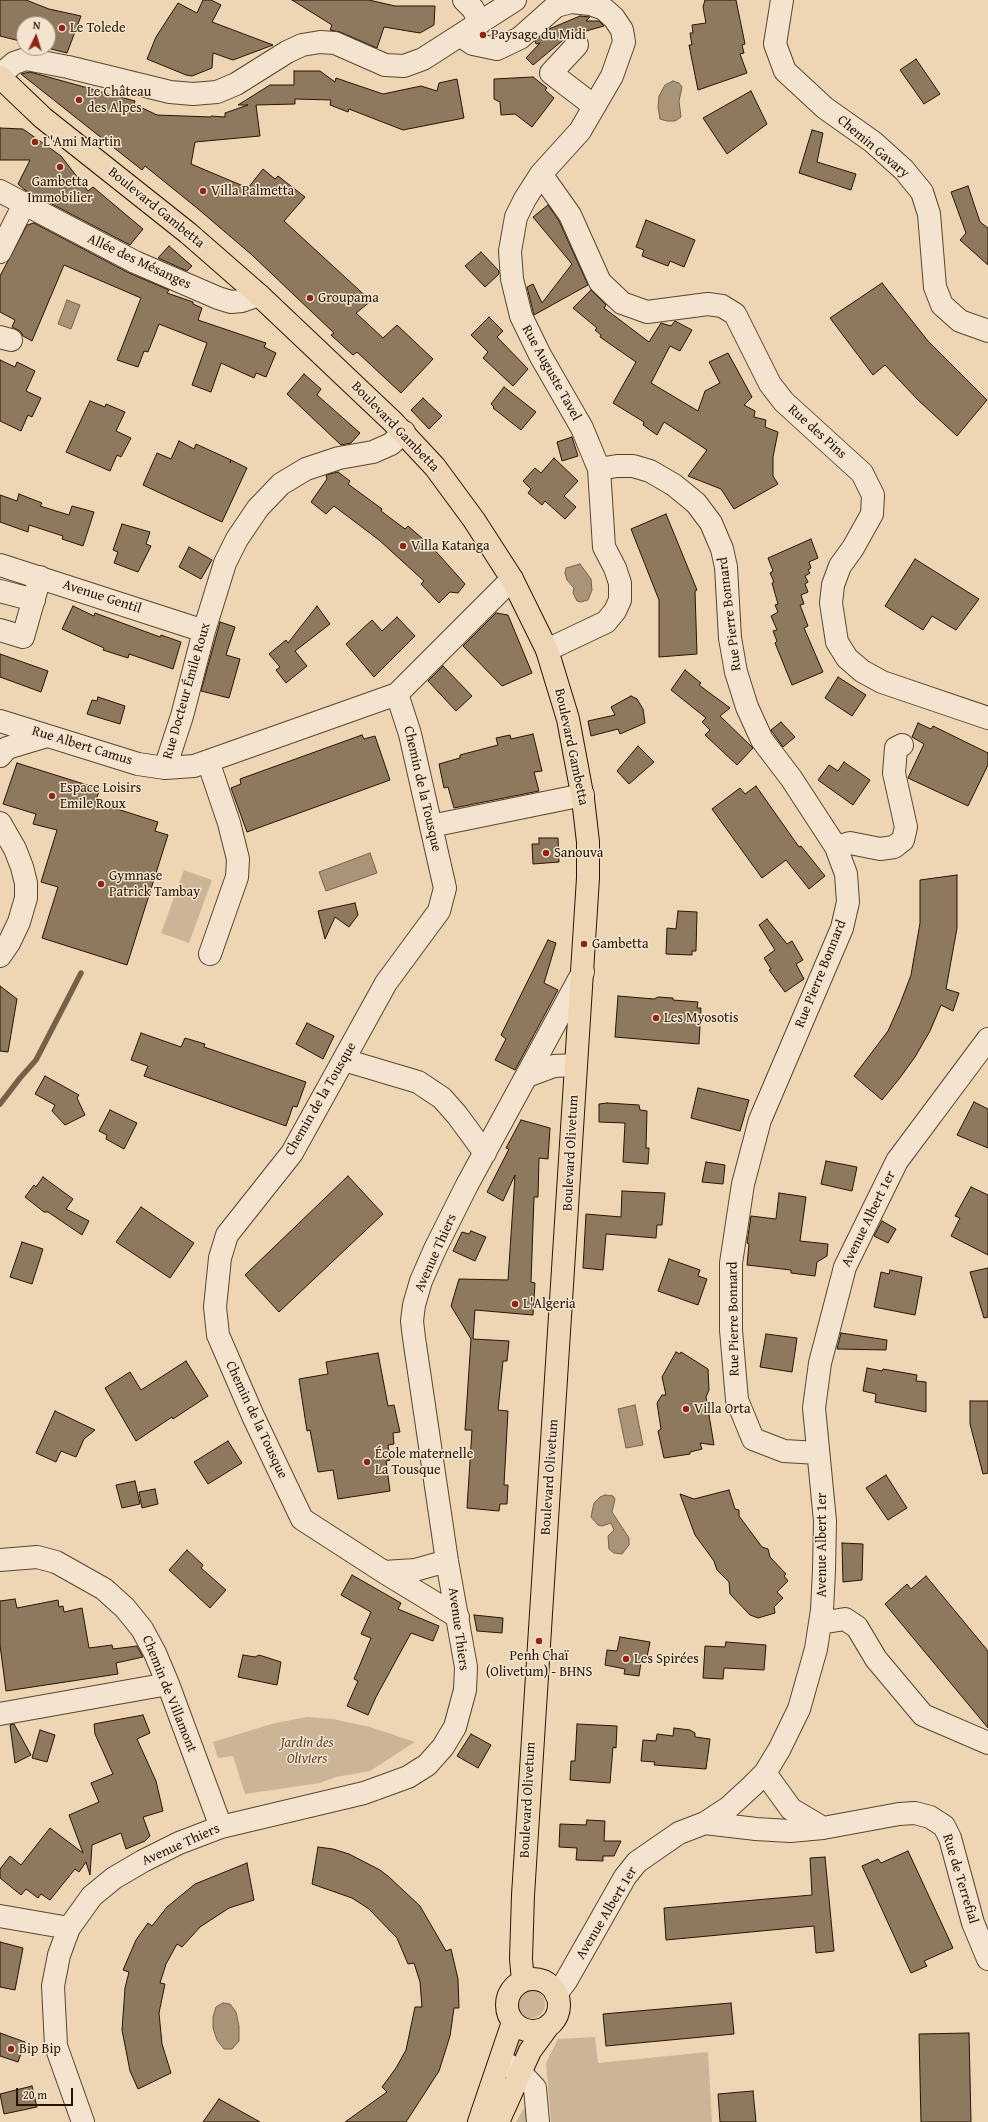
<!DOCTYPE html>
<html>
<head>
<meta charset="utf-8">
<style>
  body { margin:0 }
  #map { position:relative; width:988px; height:2122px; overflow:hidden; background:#eed6b5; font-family:"Gentium Book Plus",serif }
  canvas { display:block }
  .north { position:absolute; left:16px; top:16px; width:40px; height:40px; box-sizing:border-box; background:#f4e4cf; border:1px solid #a2917d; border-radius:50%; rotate:4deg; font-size:11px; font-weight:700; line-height:16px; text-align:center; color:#261501 }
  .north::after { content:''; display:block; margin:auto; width:14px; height:18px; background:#8f2418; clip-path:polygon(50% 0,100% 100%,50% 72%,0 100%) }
  .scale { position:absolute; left:16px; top:2088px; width:57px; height:18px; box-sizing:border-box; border:2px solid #261501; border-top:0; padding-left:5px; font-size:12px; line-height:14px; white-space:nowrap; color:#261501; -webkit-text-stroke:3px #f4e4cf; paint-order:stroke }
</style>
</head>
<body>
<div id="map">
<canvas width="988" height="2122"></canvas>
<div class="north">N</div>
<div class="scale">20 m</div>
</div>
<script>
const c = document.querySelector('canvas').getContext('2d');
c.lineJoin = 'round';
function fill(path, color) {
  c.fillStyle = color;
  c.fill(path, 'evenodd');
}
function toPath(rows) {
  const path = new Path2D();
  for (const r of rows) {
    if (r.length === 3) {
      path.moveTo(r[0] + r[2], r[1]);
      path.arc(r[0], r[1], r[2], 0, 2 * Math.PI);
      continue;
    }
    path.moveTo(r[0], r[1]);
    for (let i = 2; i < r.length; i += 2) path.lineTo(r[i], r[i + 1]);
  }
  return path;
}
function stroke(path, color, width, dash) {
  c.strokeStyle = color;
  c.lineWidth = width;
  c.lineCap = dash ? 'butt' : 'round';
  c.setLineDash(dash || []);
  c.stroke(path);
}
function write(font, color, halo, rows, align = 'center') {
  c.font = font + ' "Gentium Book Plus",serif';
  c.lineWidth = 3;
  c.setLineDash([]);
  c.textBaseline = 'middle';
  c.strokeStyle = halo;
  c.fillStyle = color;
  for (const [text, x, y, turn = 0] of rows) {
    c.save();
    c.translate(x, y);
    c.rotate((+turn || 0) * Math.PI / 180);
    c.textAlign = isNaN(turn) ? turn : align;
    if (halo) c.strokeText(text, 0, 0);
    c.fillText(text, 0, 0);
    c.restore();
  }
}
fill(toPath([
  [184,870,212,880,189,943,161,933],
  [307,1717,333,1719,370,1727,415,1742,370,1771,336,1777,320,1783,245,1794,233,1756,218,1758,213,1742,275,1723],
  [531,2004,14],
  [513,2035,527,2039,517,2061,509,2052],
  [595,2037,598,2063,708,2052,712,2122,551,2122,546,2063,558,2039],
  [526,2105,527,2122,516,2122]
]), '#ccb596');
const water = toPath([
  [673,81,679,83,682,87,679,101,681,117,675,121,667,121,660,119,658,107,659,96,665,85,673,81],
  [67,300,80,305,71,329,58,324,67,300],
  [580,564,591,579,592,590,588,600,581,602,577,601,573,593,574,588,567,580,565,573,566,568,580,564],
  [370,853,377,873,326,891,319,872,370,853],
  [635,1405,643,1445,626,1448,618,1409,635,1405],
  [605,1495,613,1496,615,1499,612,1512,629,1538,629,1545,622,1554,614,1553,609,1549,608,1536,614,1530,611,1523,602,1526,598,1525,591,1517,594,1503,600,1497,605,1495],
  [223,2003,230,2004,236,2012,239,2026,239,2041,232,2049,224,2049,217,2040,213,2028,213,2017,216,2007,223,2003]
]);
fill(water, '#aa9478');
stroke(water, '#756148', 1);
stroke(toPath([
  [0,1104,20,1078,36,1060,81,973]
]), '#756148', 5.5);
const building = toPath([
  [0,0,26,0,49,9,81,16,67,53,47,48,48,24,24,24,24,42,0,36,0,0],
  [203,0,211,0,221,5,212,22,273,45,233,60,213,53,212,68,192,76,186,75,147,59,156,37,178,3,197,13,203,0],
  [292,0,369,0,395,6,435,6,434,25,420,33,384,27,377,48,340,32,330,30,332,25,292,0],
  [705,0,736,0,745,44,742,45,744,53,740,54,747,73,698,90,689,45,692,45,690,33,693,33,692,25,706,23,703,7,705,0],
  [580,16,590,17,586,21,599,21,604,26,568,36,533,65,526,58,540,43,536,44,535,41,549,29,580,16],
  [916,59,940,94,924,104,900,70,916,59],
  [294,71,320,71,335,82,336,78,383,94,421,86,437,91,439,83,457,79,464,118,403,130,349,109,348,112,330,105,331,100,295,99,295,104,256,105,260,136,195,142,191,164,248,188,263,169,275,179,278,176,305,197,284,221,371,301,356,313,383,338,397,325,433,359,401,393,357,352,353,355,331,335,334,333,252,255,197,208,145,166,142,170,21,74,30,72,135,101,134,104,157,115,211,117,211,116,225,117,225,113,248,105,238,105,270,85,294,85,294,71],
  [533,77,547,88,545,90,554,98,532,127,515,114,501,115,500,102,494,99,494,79,533,77],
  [751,91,767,124,727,154,703,118,751,91],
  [0,128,23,129,61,156,88,191,93,187,143,229,130,245,25,190,18,184,30,160,0,160,0,128],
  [812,130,823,133,817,162,856,174,851,190,799,173,812,130],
  [968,186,980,222,988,228,988,265,960,240,966,233,951,192,968,186],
  [548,205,559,221,588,285,534,315,527,287,533,284,542,303,572,264,533,217,548,205],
  [646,220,695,240,684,267,670,261,668,266,642,256,644,250,636,247,646,220],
  [34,223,129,273,169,290,167,293,193,302,193,304,202,308,198,320,266,343,264,347,276,353,266,377,256,373,254,378,221,363,211,392,192,385,207,343,159,324,148,352,144,351,138,367,117,360,141,298,64,265,32,341,23,336,20,331,12,327,15,320,0,312,0,276,27,225,34,223],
  [169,246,192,266,187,271,158,258,169,246],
  [481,252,499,271,499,274,485,287,465,266,481,252],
  [882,283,928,341,987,400,957,436,918,400,885,365,873,375,830,318,882,283],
  [591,290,606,305,604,308,649,342,661,323,671,326,675,321,692,330,680,351,670,346,651,383,698,411,705,391,720,383,709,362,728,353,752,397,744,405,755,411,754,417,766,420,765,427,778,432,773,457,773,476,778,484,734,509,721,489,688,476,707,450,664,422,657,435,643,425,644,422,613,403,636,362,600,337,601,335,595,330,597,328,573,308,591,290],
  [489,317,503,331,497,337,528,369,513,386,483,358,488,352,471,335,489,317],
  [0,360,15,367,17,362,35,371,26,391,41,398,32,417,28,415,21,431,0,421,0,360],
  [304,374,321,389,317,395,360,433,351,443,341,445,287,394,304,374],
  [504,387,536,412,521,430,493,408,494,407,491,404,504,387],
  [423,398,442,416,429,429,411,410,423,398],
  [90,401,105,407,106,404,125,412,116,431,131,438,121,457,117,455,110,471,66,452,90,401],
  [572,437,578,456,562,461,557,442,572,437],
  [179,441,194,449,196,444,231,460,230,463,231,460,247,468,222,522,143,485,157,453,171,459,179,441],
  [554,458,578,481,564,496,576,507,565,519,545,501,542,505,528,493,531,489,523,481,535,468,541,473,554,458],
  [338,472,350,481,348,484,382,509,381,511,405,529,408,526,431,546,465,584,458,593,450,592,439,603,421,584,424,581,379,540,334,506,326,514,311,502,327,479,326,475,338,472],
  [19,494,42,503,40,506,69,515,72,506,94,512,83,546,62,539,63,536,29,525,28,532,0,522,0,495,17,501,19,494],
  [666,514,697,590,695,591,697,654,659,657,659,600,631,529,666,514],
  [122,524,150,532,146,544,151,546,138,572,114,563,118,552,113,550,122,524],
  [811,539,818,558,809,562,811,568,808,570,810,573,805,576,808,582,805,584,808,592,801,595,804,604,800,605,808,626,804,628,823,672,792,685,775,643,777,641,773,631,777,630,771,616,778,612,775,605,778,604,772,583,774,582,770,573,773,571,768,558,811,539],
  [189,547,212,560,201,579,179,567,189,547],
  [915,559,979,599,956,630,932,616,923,630,885,606,915,559],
  [73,606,94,616,95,613,160,637,161,635,181,642,173,669,129,654,128,658,103,650,104,648,62,629,73,606],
  [317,606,330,624,295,651,307,666,286,683,276,670,280,667,269,654,286,640,288,643,317,606],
  [496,613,508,615,532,673,502,686,463,646,496,613],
  [397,617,415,636,374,677,346,644,372,620,382,631,397,617],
  [220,622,235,627,226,655,240,659,229,698,201,691,220,622],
  [0,654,48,671,41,692,0,677,0,654],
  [443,666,472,696,456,711,428,681,443,666],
  [685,670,701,683,699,685,730,708,720,716,753,748,737,765,705,735,710,730,702,722,706,718,671,690,685,670],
  [838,677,866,695,852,716,825,698,838,677],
  [631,696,637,699,643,709,645,723,620,734,618,729,591,736,588,721,615,715,611,707,631,696],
  [98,697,125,706,120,724,87,714,92,700,97,701,98,697],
  [781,722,795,737,783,747,771,730,781,722],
  [918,723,931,729,933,726,988,753,988,765,968,806,908,778,924,744,912,737,918,723],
  [533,734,542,771,534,772,539,791,454,808,448,787,444,788,439,764,460,758,460,755,498,745,496,738,510,735,511,739,533,734],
  [362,735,364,739,375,736,390,780,247,832,231,788,241,784,240,779,362,735],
  [638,746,654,762,629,784,617,771,638,746],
  [844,762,870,780,853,805,818,780,829,765,838,771,844,762],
  [17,763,100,789,95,802,158,822,155,831,168,835,127,965,42,938,58,887,41,882,57,830,33,824,36,814,3,804,17,763],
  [756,786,799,847,801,846,825,876,809,889,786,860,762,878,712,809,740,788,745,794,756,786],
  [539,838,558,838,559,862,533,864,532,844,539,844,539,838],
  [957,875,957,928,946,989,959,993,953,1011,941,1005,930,1031,915,1057,899,1079,882,1100,854,1076,888,1031,900,1004,911,975,920,923,920,880,957,875],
  [355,903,358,915,349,927,335,917,325,939,318,911,355,903],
  [678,911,697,912,696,951,692,951,692,955,666,954,667,928,676,929,678,911],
  [767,919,787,944,792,941,803,960,796,964,804,979,785,992,769,970,771,969,764,958,775,950,759,925,767,919],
  [548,940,556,943,544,983,558,990,515,1070,495,1060,506,1039,501,1035,548,940],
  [0,986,17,999,8,1052,0,1051,0,986],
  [618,996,654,999,658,997,673,998,673,1000,698,1002,697,1008,701,1008,699,1044,615,1037,618,996],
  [307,1023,334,1036,323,1059,296,1044,307,1023],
  [141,1033,181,1047,185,1038,205,1044,204,1047,306,1082,297,1107,293,1106,286,1126,144,1076,148,1066,131,1060,141,1033],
  [45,1076,79,1095,77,1098,85,1115,65,1125,52,1111,55,1105,35,1094,45,1076],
  [698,1088,749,1100,740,1131,691,1118,698,1088],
  [974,1102,988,1109,988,1148,957,1135,974,1102],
  [607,1103,639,1105,640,1110,647,1111,646,1148,649,1148,648,1164,623,1162,625,1123,599,1122,599,1104,607,1103],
  [110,1110,137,1123,124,1149,106,1139,107,1135,99,1131,110,1110],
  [521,1120,550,1128,548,1159,539,1158,538,1197,534,1197,531,1282,535,1283,533,1315,475,1310,473,1339,509,1341,507,1361,503,1361,498,1410,508,1411,504,1485,508,1485,507,1504,500,1504,499,1511,467,1508,472,1430,465,1430,471,1339,451,1306,459,1279,508,1280,515,1175,503,1201,487,1192,509,1149,506,1148,521,1120],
  [826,1161,857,1167,852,1191,821,1184,826,1161],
  [706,1162,725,1165,723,1184,702,1182,706,1162],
  [348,1176,383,1214,279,1312,245,1275,348,1176],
  [43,1177,73,1199,66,1209,89,1221,82,1235,48,1212,44,1212,25,1197,34,1185,36,1187,43,1177],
  [971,1187,988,1195,988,1255,951,1236,960,1218,955,1216,971,1187],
  [622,1191,665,1193,662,1225,657,1225,656,1238,606,1234,603,1270,583,1268,586,1214,621,1217,622,1191],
  [779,1193,806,1197,800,1241,828,1244,827,1256,817,1262,815,1276,791,1273,791,1270,747,1265,749,1244,747,1243,751,1216,776,1219,779,1193],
  [141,1207,194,1243,170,1278,116,1242,141,1207],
  [882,1221,896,1229,888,1243,874,1236,882,1221],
  [471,1231,486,1237,475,1261,453,1251,462,1232,469,1234,471,1231],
  [22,1242,43,1249,32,1284,10,1277,22,1242],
  [669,1259,700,1270,698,1276,707,1279,698,1305,658,1291,669,1259],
  [988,1268,988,1317,984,1318,970,1272,988,1268],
  [890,1270,922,1277,915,1315,874,1307,881,1272,889,1274,890,1270],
  [841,1333,887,1340,886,1350,837,1349,841,1333],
  [766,1334,797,1338,792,1372,760,1367,766,1334],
  [676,1352,680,1354,681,1352,708,1369,709,1390,706,1397,714,1445,700,1443,702,1449,690,1452,690,1454,664,1458,658,1431,661,1429,657,1403,662,1395,666,1395,662,1377,676,1352],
  [378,1353,388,1406,394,1405,400,1432,393,1433,394,1444,388,1445,390,1460,386,1461,390,1491,338,1499,333,1470,318,1472,310,1430,307,1431,299,1379,328,1374,326,1362,378,1353],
  [186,1361,208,1396,173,1419,172,1417,136,1441,105,1388,130,1372,141,1390,186,1361],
  [867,1368,882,1371,883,1369,917,1375,916,1381,926,1382,926,1412,875,1402,876,1394,863,1391,867,1368],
  [970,1401,988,1401,988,1473,983,1474,970,1424,970,1401],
  [55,1411,95,1430,84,1439,76,1457,61,1451,56,1462,36,1453,55,1411],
  [228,1441,242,1463,208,1484,194,1462,228,1441],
  [886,1475,907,1508,888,1520,866,1488,886,1475],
  [135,1481,140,1504,122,1508,116,1485,135,1481],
  [155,1489,158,1504,142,1508,139,1492,155,1489],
  [729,1490,735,1509,739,1510,739,1516,762,1547,768,1549,770,1557,786,1574,784,1576,788,1581,777,1592,783,1598,774,1607,775,1613,758,1618,750,1615,730,1594,729,1582,717,1570,714,1561,695,1535,680,1494,694,1499,729,1490],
  [842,1543,863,1544,862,1580,843,1582,842,1543],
  [187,1550,203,1565,201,1568,226,1590,210,1608,169,1570,187,1550],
  [352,1575,401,1603,398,1609,439,1626,433,1641,411,1633,376,1697,368,1715,347,1706,358,1681,354,1679,371,1638,361,1634,371,1612,341,1595,352,1575],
  [926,1576,988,1651,988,1728,885,1604,907,1584,911,1589,926,1576],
  [15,1599,17,1608,58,1600,59,1607,63,1606,64,1612,82,1608,89,1648,112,1645,113,1649,137,1646,143,1657,116,1663,118,1674,6,1691,0,1645,0,1601,15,1599],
  [474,1615,503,1618,502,1633,477,1631,474,1615],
  [620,1637,650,1642,646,1662,641,1662,639,1676,624,1674,625,1669,605,1665,607,1650,617,1651,620,1637],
  [726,1642,766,1645,764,1670,724,1668,723,1679,703,1678,705,1646,725,1647,726,1642],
  [243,1655,255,1657,259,1655,281,1662,277,1685,238,1677,243,1655],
  [143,1715,150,1733,137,1739,156,1781,163,1811,143,1817,150,1836,145,1841,126,1849,121,1833,92,1845,90,1875,86,1862,79,1872,75,1869,50,1900,41,1894,38,1898,26,1889,21,1895,0,1878,0,1869,10,1856,21,1865,50,1828,83,1853,69,1815,99,1802,91,1783,113,1774,95,1734,94,1724,143,1715],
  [14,1724,31,1755,15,1763,10,1725,14,1724],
  [577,1724,617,1726,616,1748,613,1747,610,1783,570,1780,571,1761,575,1761,577,1724],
  [674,1728,690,1730,695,1733,695,1737,710,1739,706,1769,654,1765,655,1762,641,1761,643,1740,656,1741,657,1734,673,1736,674,1728],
  [40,1730,55,1735,47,1762,32,1758,40,1730],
  [471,1734,491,1745,478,1768,457,1756,471,1734],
  [587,1820,605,1821,604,1841,621,1841,614,1856,603,1856,603,1861,576,1860,577,1848,559,1847,560,1824,586,1825,587,1820],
  [318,1847,333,1849,349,1854,380,1870,389,1877,420,1906,446,1951,451,1949,458,1979,459,2008,454,2008,450,2036,439,2071,406,2122,345,2122,387,2092,382,2087,396,2068,406,2050,415,2007,422,2007,420,1982,414,1963,408,1964,397,1938,369,1909,352,1898,312,1884,318,1847],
  [908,1851,953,1948,924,1961,927,1966,911,1973,862,1866,878,1859,881,1863,908,1851],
  [825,1857,834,1951,816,1953,814,1926,666,1940,664,1908,812,1895,810,1858,825,1857],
  [247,1863,254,1900,229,1908,200,1927,182,1947,177,1944,166,1964,160,1983,165,1984,159,2013,162,2044,171,2073,138,2089,130,2071,122,2030,125,1988,129,1972,123,1970,136,1940,148,1923,152,1926,167,1907,195,1884,247,1863],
  [0,1942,23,1948,15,1990,0,1987,0,1942],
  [731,2003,734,2034,606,2046,603,2014,731,2003],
  [0,2033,25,2042,18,2062,0,2056,0,2033],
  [969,2033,971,2122,921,2122,919,2034,969,2033],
  [32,2086,37,2107,4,2114,0,2094,32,2086],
  [753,2091,756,2122,720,2122,718,2094,753,2091],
  [219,2099,260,2122,203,2122,219,2099]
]);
fill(building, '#8e795f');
stroke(building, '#261501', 1);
const minor = toPath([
  [464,0,473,9,480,23],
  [782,0,775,44,785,71,825,108,873,142,904,170,922,192,929,214,935,287,942,305,960,321,988,331],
  [461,36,473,44,497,49,520,38,556,6,571,2,590,4,604,9,614,18,622,30,624,42,612,76,580,131,541,174,525,199,516,217,510,251,512,279,521,316,540,355,582,428,599,469,604,547,615,568,620,583,620,600,615,611,606,622,547,650],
  [577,45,551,73,594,106],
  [0,80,6,70,14,63,26,59,68,67,170,92,193,94,217,92,236,84,287,52,302,45,320,42,335,43,385,65,404,66,423,59,515,0],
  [541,174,570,215,600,282,622,303,647,312,708,304,722,306,735,314,770,384,784,402,862,473,873,495,872,514,853,548,840,566,833,585,831,603,837,642,847,658,862,671,882,682,988,718],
  [0,191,135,262,218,298,231,302,242,301,259,295],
  [0,252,24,204],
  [0,337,11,340],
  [599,469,617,466,633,466,650,471,674,485,696,503,711,523,722,549,726,567,730,638,736,672,747,707,762,740,791,778,836,847,846,874,848,902,842,928,760,1120,743,1184,731,1263,731,1330,737,1400,753,1439,784,1451,818,1453],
  [0,565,204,631],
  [0,591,34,600],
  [0,630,23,637,40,577],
  [397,694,410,734,445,888,439,911,386,983,292,1153,227,1235,220,1258,215,1307,218,1335,253,1416,302,1519,384,1572,458,1617],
  [0,721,138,764,165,768,194,766,397,694,512,579],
  [0,756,7,748,47,736],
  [208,761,229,823,238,859,237,877,210,954],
  [165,768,182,716,204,631,225,563,237,539,258,508,281,484,306,469,339,458,373,452,391,444,404,432],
  [0,823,15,849,22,867,26,883,26,898,19,922,9,943,0,956],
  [431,826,583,795],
  [836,847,850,843,880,849,894,847,903,840,906,827,894,773,896,748,902,745],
  [344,1060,418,1082,442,1098,457,1115,485,1153],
  [527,1076,554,1066,576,1065],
  [0,1560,37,1557,56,1562,104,1589,125,1608,142,1629,155,1653,168,1684,221,1827],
  [384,1572,415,1570,447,1561],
  [820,1623,845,1619,857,1627,876,1659,923,1715,988,1743],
  [0,1714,168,1684],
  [765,1773,791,1809,823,1828],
  [705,1823,756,1829,790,1831,823,1828,899,1814,915,1813,930,1817,944,1826,950,1838,973,1923,988,1959],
  [0,1916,69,1928],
  [556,1994,566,1981,625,1877,637,1862,679,1833,705,1823,728,1808,752,1786,765,1773,779,1750,799,1709,816,1649,822,1610,824,1570,825,1521,814,1408,820,1363,845,1267,897,1161,988,1039],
  [505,2063,520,2072,535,2088,538,2122],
  [83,2122,56,2046,53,1986,59,1955,69,1928,92,1896,114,1878,143,1861,179,1843,221,1827,364,1793,408,1777,427,1765,443,1747,455,1727,465,1690,466,1667,447,1561,414,1338,412,1321,414,1305,421,1281,435,1249,467,1185,583,972]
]);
const major = toPath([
  [0,77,43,118,188,233,259,295,393,422,435,467,474,520,512,579,547,650,568,719,583,799,588,842,588,878,523,1895,521,1959,523,1981],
  [533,2005,26],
  [479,2122,513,2022],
  [498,2122,530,2051,549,2025]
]);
stroke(minor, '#58452e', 24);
stroke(major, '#261501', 24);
stroke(minor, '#f4e4cf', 22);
stroke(major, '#eed6b5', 22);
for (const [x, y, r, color] of [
  [62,28,4,"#8f2418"],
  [483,35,4,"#8f2418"],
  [79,100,4,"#8f2418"],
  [35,142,4,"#8f2418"],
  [60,167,4,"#8f2418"],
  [203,191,4,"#8f2418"],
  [310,298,4,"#8f2418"],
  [403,546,4,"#8f2418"],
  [52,796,4,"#8f2418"],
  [546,853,4,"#8f2418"],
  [101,884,4,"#8f2418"],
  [584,944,4,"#8f2418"],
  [656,1018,4,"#8f2418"],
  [515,1304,4,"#8f2418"],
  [686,1409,4,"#8f2418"],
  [367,1462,4,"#8f2418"],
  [539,1641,4,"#8f2418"],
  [626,1659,4,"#8f2418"],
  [11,2049,4,"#8f2418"]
]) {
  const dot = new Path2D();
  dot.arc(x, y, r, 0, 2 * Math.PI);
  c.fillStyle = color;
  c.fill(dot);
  stroke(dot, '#f4e4cf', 1.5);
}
write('14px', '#261501', '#f4e4cf', [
  ["Le Tolede",70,28],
  ["Paysage du Midi",491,35],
  ["Le Château",87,92],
  ["des Alpes",87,108],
  ["L'Ami Martin",43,142],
  ["Gambetta",60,182,"center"],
  ["Immobilier",60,198,"center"],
  ["Villa Palmetta",211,191],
  ["Groupama",318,298],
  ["Villa Katanga",411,546],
  ["Espace Loisirs",60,788],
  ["Emile Roux",60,804],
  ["Sanouva",554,853],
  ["Gymnase",109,876],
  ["Patrick Tambay",109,892],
  ["Gambetta",592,944],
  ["Les Myosotis",664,1018],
  ["L'Algeria",523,1304],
  ["Villa Orta",694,1409],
  ["École maternelle",375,1454],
  ["La Tousque",375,1470],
  ["Penh Chaï",539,1656,"center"],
  ["(Olivetum) - BHNS",539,1672,"center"],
  ["Les Spirées",634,1659],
  ["Bip Bip",19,2049]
], 'left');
write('14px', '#261501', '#f4e4cf', [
  ["Chemin Gavary",873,147,40],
  ["Boulevard Gambetta",156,208,39],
  ["Allée des Mésanges",139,262,25],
  ["Rue Auguste Tavel",551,373,61],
  ["Boulevard Gambetta",395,427,46],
  ["Rue des Pins",817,432,42],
  ["Avenue Gentil",102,597,18],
  ["Rue Pierre Bonnard",730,614,-97],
  ["Rue Docteur Émile Roux",187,691,-74],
  ["Rue Albert Camus",82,746,17],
  ["Boulevard Gambetta",571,747,78],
  ["Chemin de la Tousque",422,789,77],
  ["Rue Pierre Bonnard",821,974,-68],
  ["Chemin de la Tousque",321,1099,-60],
  ["Boulevard Olivetum",571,1153,-87],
  ["Avenue Albert 1er",869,1219,-64],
  ["Avenue Thiers",436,1253,-66],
  ["Rue Pierre Bonnard",734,1319,-91],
  ["Chemin de la Tousque",256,1420,65],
  ["Boulevard Olivetum",550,1477,-86],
  ["Avenue Albert 1er",822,1545,-90],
  ["Avenue Thiers",458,1629,82],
  ["Chemin de Villamont",169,1694,68],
  ["Boulevard Olivetum",528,1800,-87],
  ["Avenue Thiers",181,1845,-24],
  ["Rue de Terrefial",960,1879,73],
  ["Avenue Albert 1er",607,1913,-59]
]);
write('italic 14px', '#58452e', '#f4e4cf', [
  ["Jardin des",307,1743],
  ["Oliviers",307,1759]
]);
</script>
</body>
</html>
